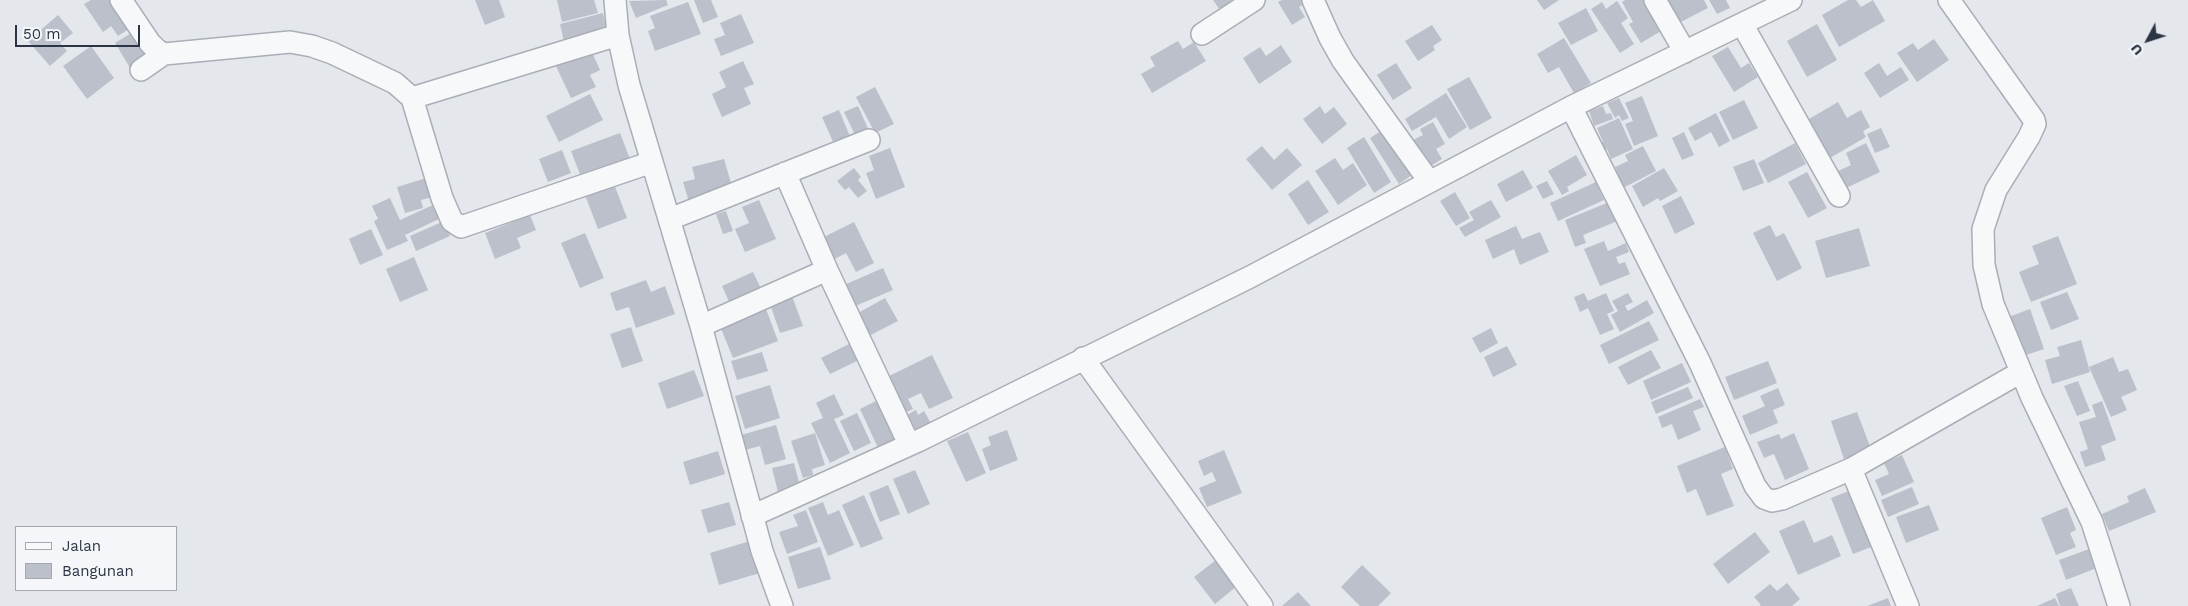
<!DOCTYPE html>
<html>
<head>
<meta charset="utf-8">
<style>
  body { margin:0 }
  #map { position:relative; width:2188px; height:606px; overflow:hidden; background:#e4e7ec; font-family:"Work Sans",sans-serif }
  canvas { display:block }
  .legend { position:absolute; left:15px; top:526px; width:162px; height:65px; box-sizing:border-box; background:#f4f6f9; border:1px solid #a4a8b1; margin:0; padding:6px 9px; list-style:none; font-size:15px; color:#2b3445 }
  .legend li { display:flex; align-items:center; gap:10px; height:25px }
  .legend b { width:25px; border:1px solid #a4a8b1 }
  .north { position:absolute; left:2123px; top:15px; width:50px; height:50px; -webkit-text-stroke:4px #f4f6f9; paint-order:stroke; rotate:230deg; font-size:14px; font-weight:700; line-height:20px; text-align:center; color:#2b3445 }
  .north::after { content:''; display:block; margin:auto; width:18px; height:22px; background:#2b3445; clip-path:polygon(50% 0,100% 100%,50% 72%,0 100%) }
  .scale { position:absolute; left:15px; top:25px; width:125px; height:22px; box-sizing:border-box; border:2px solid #2b3445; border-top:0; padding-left:6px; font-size:15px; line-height:18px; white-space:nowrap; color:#2b3445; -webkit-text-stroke:4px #f4f6f9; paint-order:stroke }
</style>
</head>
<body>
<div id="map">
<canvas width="2188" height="606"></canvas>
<ul class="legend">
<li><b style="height:6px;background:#f7f8fa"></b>Jalan</li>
<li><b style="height:14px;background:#bbc0ca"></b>Bangunan</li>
</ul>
<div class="north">U</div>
<div class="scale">50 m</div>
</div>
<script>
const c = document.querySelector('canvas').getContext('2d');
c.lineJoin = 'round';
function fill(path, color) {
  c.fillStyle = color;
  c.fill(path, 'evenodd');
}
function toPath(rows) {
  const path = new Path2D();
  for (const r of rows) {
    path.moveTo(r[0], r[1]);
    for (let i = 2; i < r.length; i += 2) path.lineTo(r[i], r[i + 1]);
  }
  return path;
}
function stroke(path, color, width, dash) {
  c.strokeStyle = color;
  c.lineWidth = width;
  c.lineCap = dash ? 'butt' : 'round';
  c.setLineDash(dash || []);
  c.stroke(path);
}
fill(toPath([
  [91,0,114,0,132,27,118,36,111,26,103,32,84,4],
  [475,0,499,0,505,17,485,25],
  [557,0,594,0,598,13,562,22],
  [666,0,668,5,636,18,629,1],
  [694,0,711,0,718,17,703,23],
  [1213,0,1241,0,1222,13],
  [1282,0,1310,0,1299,7,1305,17,1292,25,1278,2],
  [1537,0,1559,0,1544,10],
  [1625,0,1649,0,1666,28,1641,43,1629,24,1633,22,1622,2],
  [1663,0,1704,0,1708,8,1675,25],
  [1709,0,1726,0,1730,8,1717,14],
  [1848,0,1856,0,1861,7,1873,0,1885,21,1839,47,1822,15],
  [1617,1,1628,18,1621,23,1634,44,1620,53,1591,9,1602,2,1606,9],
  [688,2,701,34,655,51,648,31,655,28,650,16],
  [1586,8,1598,31,1571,45,1558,23],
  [603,13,608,36,565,46,560,24],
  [741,14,754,43,721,56,714,39,725,35,720,23],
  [58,15,73,33,60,43,67,51,50,66,28,41],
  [1817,24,1837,60,1807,77,1787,41],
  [1432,25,1442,40,1433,46,1435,50,1418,61,1405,41],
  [136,30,153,58,132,71,115,43],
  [1564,38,1591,83,1574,93,1559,67,1548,73,1537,54],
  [1934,39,1949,60,1917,82,1897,53,1913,43,1918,50],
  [1178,41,1183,49,1194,42,1206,61,1152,93,1141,74,1155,66,1150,57],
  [1281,45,1292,62,1259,84,1243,58,1260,47,1266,56],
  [91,46,114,78,87,99,63,66],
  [1728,47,1741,68,1749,63,1758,77,1734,92,1712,56],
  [590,48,600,70,590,75,596,87,571,98,555,64],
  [743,61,754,84,744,88,751,104,722,117,712,94,726,87,719,72],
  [1396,63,1412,88,1393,100,1377,75],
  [1879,63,1887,76,1901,67,1909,80,1880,98,1864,73],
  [1469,77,1492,118,1470,130,1447,89],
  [875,87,894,124,875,133,856,97],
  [1446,93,1467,127,1449,139,1436,117,1412,131,1405,119],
  [590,94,603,120,559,142,546,116],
  [1642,96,1658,136,1634,146,1625,124,1633,121,1625,103],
  [1619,98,1629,118,1622,121,1619,115,1615,118,1607,103],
  [1744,100,1758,128,1733,140,1719,112],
  [1838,102,1847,118,1861,110,1870,127,1863,131,1866,137,1830,158,1809,119],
  [858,106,870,133,857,139,844,112],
  [1320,106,1325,114,1334,107,1347,124,1322,144,1303,119],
  [1603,106,1606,114,1611,113,1613,119,1594,126,1589,111],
  [839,110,851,139,835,146,822,117],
  [1716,113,1730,141,1719,147,1711,132,1695,141,1688,128],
  [1619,118,1633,149,1611,159,1607,149,1598,154,1594,146,1603,142,1597,128],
  [1433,122,1445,144,1436,149,1442,159,1424,170,1409,142,1423,135,1420,129],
  [1386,128,1415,173,1399,184,1370,138],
  [1881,128,1890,147,1875,153,1867,134],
  [1684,132,1694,155,1682,160,1672,138],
  [620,133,630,159,581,177,571,151],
  [1364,137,1391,182,1374,193,1347,148],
  [1795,143,1806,164,1768,183,1758,163],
  [1866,143,1880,172,1846,188,1838,171,1851,165,1846,153],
  [1262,146,1274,160,1287,148,1302,165,1272,190,1246,159],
  [1643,146,1656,171,1619,190,1612,177,1618,174,1615,167,1628,161,1625,155],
  [890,148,905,187,876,199,866,173,874,170,869,156],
  [562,150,571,173,548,182,539,159],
  [1576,155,1587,175,1567,187,1569,191,1562,195,1548,171],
  [1335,158,1343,170,1353,163,1367,185,1338,205,1315,171],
  [724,159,733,190,689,202,683,182,695,179,692,167],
  [1754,159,1764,183,1743,191,1733,167],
  [854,168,861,177,858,180,867,191,858,198,849,187,845,190,837,181],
  [1664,168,1678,191,1660,201,1658,198,1643,207,1632,186],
  [1523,170,1533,188,1506,202,1497,184],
  [1807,172,1827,208,1808,218,1788,182],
  [430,177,436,196,421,200,423,208,405,213,397,187],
  [1308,180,1329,212,1308,225,1288,194],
  [1547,181,1554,194,1543,199,1536,186],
  [1596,182,1604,200,1558,221,1550,203],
  [614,184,627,218,598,229,585,195],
  [1455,192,1470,218,1456,226,1440,201],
  [1681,196,1695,224,1675,234,1662,206],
  [390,198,400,220,433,205,439,219,405,235,408,241,387,250,374,221,378,219,372,206],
  [759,200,776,239,745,252,735,229,749,223,742,207],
  [1491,200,1501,217,1465,237,1459,228,1474,220,1469,212],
  [1612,201,1620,220,1583,235,1586,243,1575,247,1565,220],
  [726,211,733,231,723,234,716,214],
  [530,215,536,230,517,238,521,248,495,259,485,233],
  [444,221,450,236,416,251,410,236],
  [854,222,874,263,856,272,846,253,833,260,822,238],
  [1770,225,1776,237,1784,233,1802,268,1777,281,1753,233],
  [1516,226,1522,239,1540,232,1549,252,1520,265,1514,249,1493,259,1485,240],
  [1859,228,1870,266,1826,278,1815,241],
  [371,229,383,255,360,265,349,239],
  [585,233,604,278,580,288,561,243],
  [2058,236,2077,284,2031,302,2019,272,2039,264,2032,246],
  [1604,241,1608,251,1626,243,1629,252,1616,257,1619,264,1625,262,1630,274,1600,286,1584,249],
  [414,257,428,290,400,302,386,269],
  [883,268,893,290,853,307,844,285],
  [753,272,764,295,733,310,722,286],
  [646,280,651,292,665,286,675,314,636,328,629,307,616,311,610,293],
  [2067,292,2079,319,2051,330,2040,302],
  [1584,293,1588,301,1606,293,1614,311,1607,314,1614,329,1600,335,1588,308,1580,312,1574,297],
  [1628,293,1633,302,1625,306,1628,311,1647,300,1654,313,1620,332,1611,315,1618,311,1612,301],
  [792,296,803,326,780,333,770,304],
  [885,298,898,321,863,339,851,317],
  [766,309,778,341,733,358,720,326],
  [2030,309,2044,349,2020,357,2006,318],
  [1649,321,1659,340,1609,364,1600,345],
  [631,327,643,361,622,368,610,334],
  [1491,328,1498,343,1480,353,1472,338],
  [2081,340,2090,372,2052,384,2045,360,2060,356,2057,347],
  [855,341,863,358,830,374,821,358],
  [1507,346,1517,365,1493,377,1484,357],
  [1651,350,1661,368,1628,385,1618,367],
  [762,352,768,371,737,380,731,361],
  [932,355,953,398,929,409,921,393,908,399,913,409,900,415,883,379],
  [2113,357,2119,372,2128,369,2137,390,2121,397,2127,410,2111,417,2089,367],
  [1768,361,1777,383,1734,400,1725,377],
  [1682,363,1691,382,1651,400,1643,381],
  [694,370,704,396,667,409,658,383],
  [2078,381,2090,411,2077,416,2064,386],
  [770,385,780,418,745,429,735,396],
  [1688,387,1693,398,1656,414,1651,402],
  [1778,388,1785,405,1773,410,1778,423,1750,435,1742,416,1765,406,1760,396],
  [834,394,844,415,834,419,850,453,830,463,811,423,823,418,816,403],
  [884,397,903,438,879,450,860,409],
  [1700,399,1704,407,1693,411,1701,430,1678,440,1672,424,1662,428,1658,417],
  [2102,401,2116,440,2101,446,2106,460,2085,467,2080,452,2088,449,2079,422,2096,417,2092,405],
  [916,410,918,415,924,411,933,427,914,437,903,417],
  [1857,412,1871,449,1844,459,1831,421],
  [857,413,871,443,854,451,840,421],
  [776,425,786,459,765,465,760,446,745,450,741,435],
  [1007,430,1018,460,990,471,982,449,991,445,988,437],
  [968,432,986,473,966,482,947,441],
  [815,433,825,465,812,469,813,475,803,478,791,441],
  [1794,433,1809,469,1785,480,1774,454,1764,458,1757,442,1779,434,1781,439],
  [1725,447,1733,469,1721,474,1734,506,1707,516,1696,489,1687,493,1677,466],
  [1224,450,1242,493,1207,507,1199,488,1216,481,1212,472,1204,476,1198,461],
  [718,451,725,474,690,485,683,462],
  [1902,455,1914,482,1882,496,1875,480,1889,474,1884,463],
  [794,463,801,490,779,496,772,468],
  [915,470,930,504,908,514,893,479],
  [888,485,900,514,880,522,869,493],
  [1912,487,1919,504,1888,517,1881,500],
  [1856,488,1879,544,1853,554,1831,498],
  [2145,488,2156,512,2109,531,2102,514,2129,502,2127,496],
  [864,495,883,539,861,548,842,505],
  [729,502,736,525,708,533,701,510],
  [823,502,828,515,839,510,854,545,828,556,808,508],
  [1929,505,1939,530,1906,543,1896,517],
  [2067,507,2076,530,2070,533,2076,547,2056,555,2041,518],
  [806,510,818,542,787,554,779,532,798,526,793,515],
  [1804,520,1814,543,1832,535,1841,556,1798,575,1779,531],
  [1755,532,1770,552,1728,584,1713,564],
  [750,541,760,573,719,585,710,553],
  [820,547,831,579,798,589,788,557],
  [2092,548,2099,567,2066,580,2059,560],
  [1216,560,1237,586,1215,604,1194,577],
  [1362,565,1391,593,1378,606,1360,606,1341,587],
  [1787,583,1800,599,1792,606,1759,606,1761,605,1754,597,1770,584,1777,591],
  [2071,588,2079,606,2060,606,2056,594],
  [1298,592,1311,606,1282,606],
  [1888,598,1891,606,1867,606],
  [2055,598,2059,606,2037,606]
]), '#bbc0ca');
const minor = toPath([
  [121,0,150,43,157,50,164,54,290,42,312,46,332,53,395,83,412,98,442,198,452,221,461,227,652,162],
  [615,0,618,35,629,85,701,326,762,551,782,606],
  [1313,0,1330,38,1343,61,1429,181],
  [1655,0,1685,52],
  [1949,0,2034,120,2035,124,2029,137,1996,190,1983,229,1984,265,1993,304,2032,398,2092,522,2119,606],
  [1742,24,1839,196],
  [1202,34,1254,0],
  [141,70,164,54],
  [412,98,618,35],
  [1571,107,1700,363,1755,486,1764,498,1772,501,1782,499,1851,469,2021,372],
  [785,173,827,270,909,444],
  [670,219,869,140],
  [701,326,827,270],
  [1083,358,1262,606],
  [1851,469,1908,606],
  [752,516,918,441,1250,277,1571,107,1791,0]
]);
stroke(minor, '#a9aeb7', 24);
stroke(minor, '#f7f8fa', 21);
</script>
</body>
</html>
